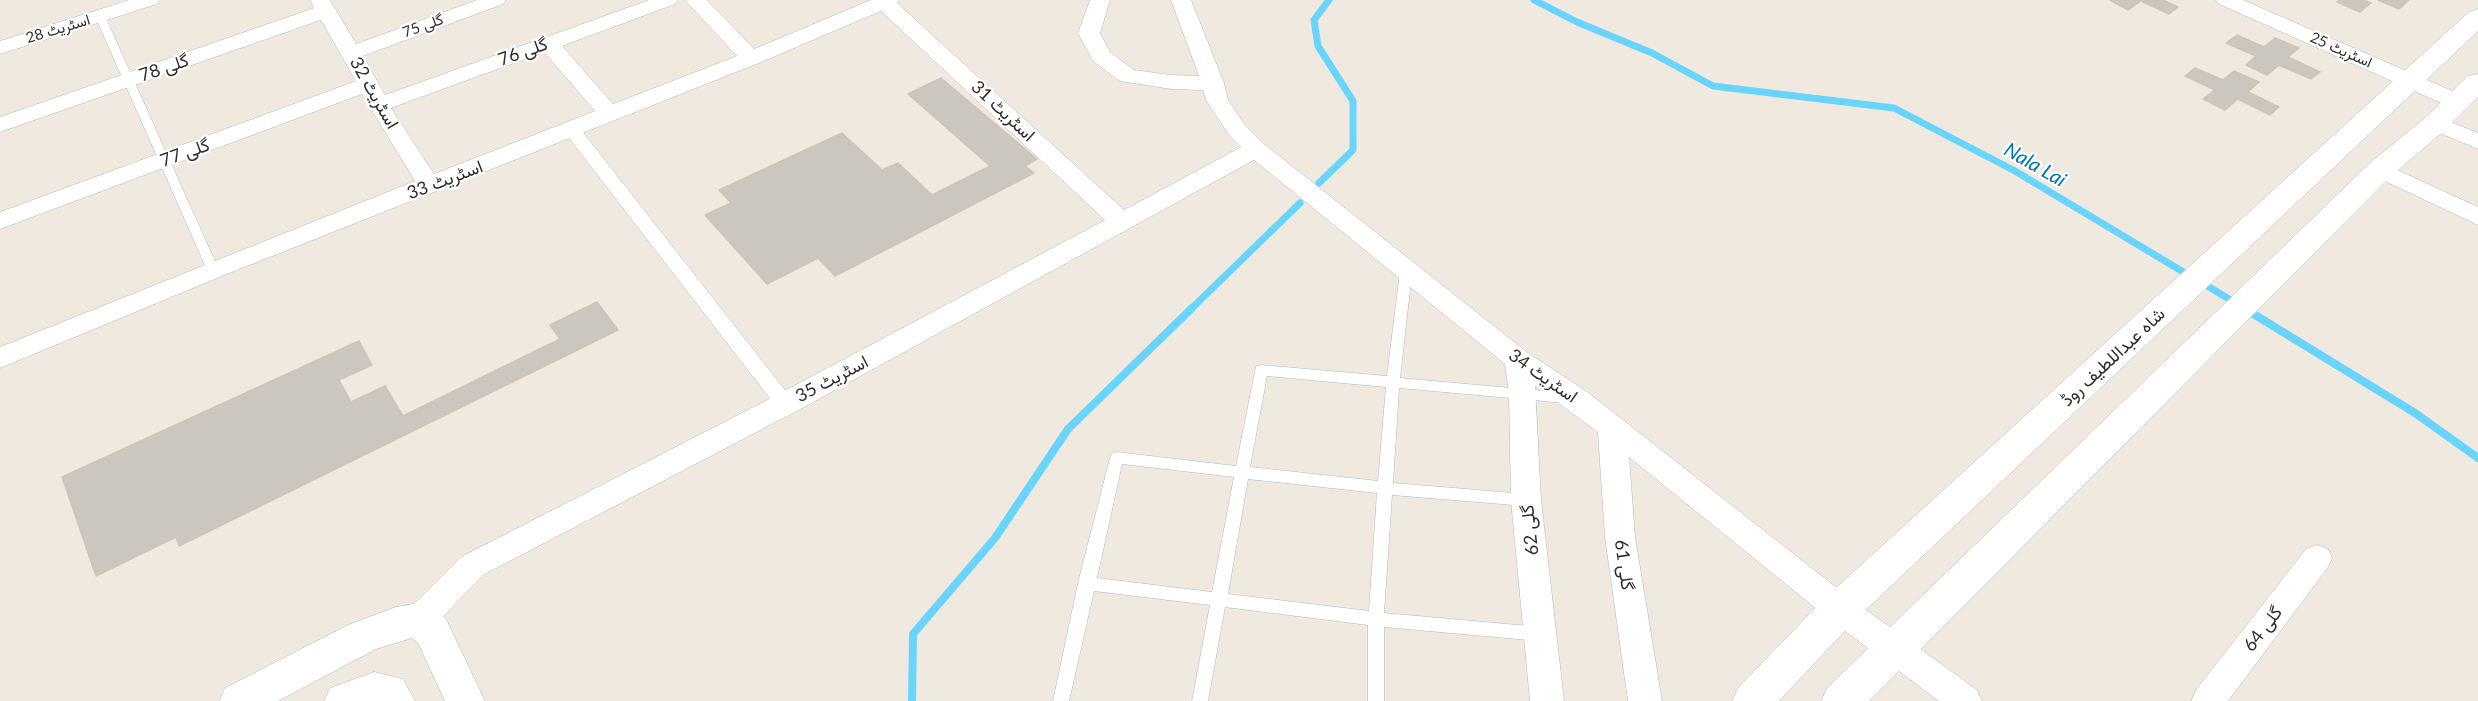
<!DOCTYPE html>
<html>
<head>
<meta charset="utf-8">
<style>
  body { margin:0 }
  canvas { display:block; background:#f0e9df }
</style>
</head>
<body>
<canvas width="2478" height="701"></canvas>
<script>
const c = document.querySelector('canvas').getContext('2d');
c.lineJoin = 'round';
function toPath(rows) {
  const path = new Path2D();
  for (const r of rows) {
    path.moveTo(r[0], r[1]);
    for (let i = 2; i < r.length; i += 2) path.lineTo(r[i], r[i + 1]);
  }
  return path;
}
function stroke(path, color, width, dash) {
  c.strokeStyle = color;
  c.lineWidth = width;
  c.lineCap = dash ? 'butt' : 'round';
  c.setLineDash(dash || []);
  c.stroke(path);
}
function fill(path, color) {
  c.fillStyle = color;
  c.fill(path, 'evenodd');
}
function write(font, color, halo, rows, align = 'center') {
  c.font = font + ' Lato,Vazirmatn,sans-serif';
  c.lineWidth = 4.5;
  c.setLineDash([]);
  c.textBaseline = 'middle';
  c.strokeStyle = halo;
  c.fillStyle = color;
  for (const [text, x, y, turn = 0] of rows) {
    c.save();
    c.translate(x, y);
    c.rotate((+turn || 0) * Math.PI / 180);
    c.textAlign = isNaN(turn) ? turn : align;
    if (halo) c.strokeText(text, 0, 0);
    c.fillText(text, 0, 0);
    c.restore();
  }
}
stroke(toPath([
  [1534,0,1577,22,1652,53,1713,86,1894,108,2015,171,2190,276],
  [1319,183,1353,150,1353,101,1318,46,1314,20,1329,0],
  [2201,282,2237,304],
  [1191,309,1300,203]
]), '#69d5fc', 7);
stroke(toPath([
  [2247,310,2415,413,2478,458],
  [912,701,913,634,995,538,1068,429,1192,308]
]), '#69d5fc', 8);
const building = toPath([
  [2110,0,2163,0,2178,7,2169,14,2141,1,2128,10,2110,0],
  [2341,0,2364,0,2371,3,2360,12,2337,2,2341,0],
  [2378,0,2409,0,2399,9,2378,0],
  [2237,35,2264,47,2275,38,2299,48,2288,57,2320,72,2311,79,2279,65,2267,75,2246,65,2256,56,2226,43,2237,35],
  [2195,68,2223,80,2234,71,2259,82,2248,92,2279,107,2270,115,2238,99,2225,110,2203,99,2215,90,2185,76,2195,68],
  [941,78,1037,159,1025,166,1034,173,835,276,818,258,767,284,705,215,731,203,719,190,842,133,882,170,898,163,932,195,990,166,908,94,941,78],
  [597,302,618,330,179,546,176,537,96,576,62,477,359,341,372,365,339,380,351,402,385,386,403,416,560,339,550,325,597,302]
]);
fill(building, '#cbc7be');
stroke(building, '#cdc5b8', 1.5);
const service = toPath([
  [100,13,105,16,219,270,218,273,208,273,207,270,95,16,100,13],
  [1406,267,1412,272,1400,378,1566,393,1571,394,1573,398,1571,402,1566,403,1399,388,1393,483,1526,494,1531,496,1533,500,1531,504,1526,506,1392,495,1384,613,1540,627,1546,629,1548,634,1546,639,1540,641,1384,627,1384,701,1368,701,1368,625,1225,607,1208,701,1192,701,1210,605,1094,591,1069,701,1053,701,1078,583,1111,454,1116,452,1236,466,1256,366,1261,365,1387,376,1400,272,1406,267],
  [1267,376,1386,387,1378,481,1250,467,1267,376],
  [1122,464,1234,477,1212,592,1097,578,1122,464],
  [1248,479,1377,493,1369,611,1228,594,1248,479]
]);
const pedestrian = toPath([
  [572,125,578,126,792,399,795,404,792,409,785,412,778,409,566,134,564,130,566,126,572,125]
]);
const minor = toPath([
  [129,0,160,0,157,4,0,54,0,41,129,0],
  [310,0,330,0,356,44,477,0,506,0,503,4,363,56,385,95,649,0,678,0,675,4,562,46,613,104,737,56,685,0,707,0,754,49,871,0,899,0,897,3,1124,210,1241,147,1229,135,1206,100,1203,90,1171,89,1120,81,1093,61,1078,33,1090,0,1110,0,1100,33,1110,52,1134,70,1171,75,1199,76,1171,0,1191,0,1224,83,1228,100,1245,125,1264,144,1528,353,1586,391,1851,599,1977,690,1982,701,1939,701,1829,619,1629,457,1635,537,1662,701,1628,701,1605,537,1598,432,1535,386,1541,500,1564,701,1530,701,1511,500,1509,395,1505,364,1254,160,795,412,483,575,430,630,419,634,408,630,403,620,408,610,461,557,775,396,1105,220,881,11,759,63,222,276,0,368,0,347,415,181,362,94,0,229,0,212,356,81,321,20,0,132,0,117,314,8,310,0],
  [544,52,595,111,434,174,391,108,544,52],
  [2216,0,2243,0,2464,96,2467,101,2464,106,2456,108,2448,106,2219,4,2216,0],
  [2436,116,2478,133,2478,149,2428,128,2425,123,2428,118,2436,116],
  [2380,162,2478,207,2478,225,2372,175,2368,170,2372,165,2380,162],
  [2317,545,2328,549,2332,558,2328,567,2228,701,2191,701,2196,690,2306,549,2317,545]
]);
const tertiary = toPath([
  [2478,9,2478,31,1854,621,1779,701,1732,701,1738,688,1826,597,2469,12,2478,9],
  [2478,74,2478,97,2446,129,2390,177,1869,701,1821,701,1827,688,2370,163,2426,117,2468,76,2478,74],
  [419,603,433,608,446,619,485,701,445,701,418,643,412,638,376,649,278,701,219,701,225,688,348,625,396,607,419,603],
  [374,672,403,679,415,701,324,701,330,688,374,672]
]);
stroke(service, '#b3b6c2', 1);
stroke(pedestrian, '#b3b6c2', 1);
stroke(minor, '#b3b6c2', 1);
stroke(tertiary, '#b3b6c2', 1);
fill(service, '#fff');
fill(pedestrian, '#fff');
fill(minor, '#fff');
fill(tertiary, '#fff');
write('15px', '#2e2e2e', '#fff', [
  ["گلی 75",423,26,-20],
  ["اسٹریٹ 28",58,29,-17],
  ["اسٹریٹ 25",2341,50,24]
]);
write('18px', '#2e2e2e', '#fff', [
  ["گلی 76",523,52,-20],
  ["گلی 78",164,68,-19],
  ["اسٹریٹ 32",374,93,60],
  ["اسٹریٹ 31",1003,111,43],
  ["گلی 77",185,153,-20],
  ["اسٹریٹ 33",445,180,-21],
  ["شاہ عبداللطیف روڈ",2113,357,-43],
  ["اسٹریٹ 34",1543,376,35],
  ["اسٹریٹ 35",832,379,-28],
  ["گلی 62",1530,530,-96],
  ["گلی 61",1624,565,82],
  ["گلی 64",2263,629,-53]
]);
write('italic 20px', '#0074b0', '#fff', [
  ["Nala Lai",2035,165,30]
]);
</script>
</body>
</html>
